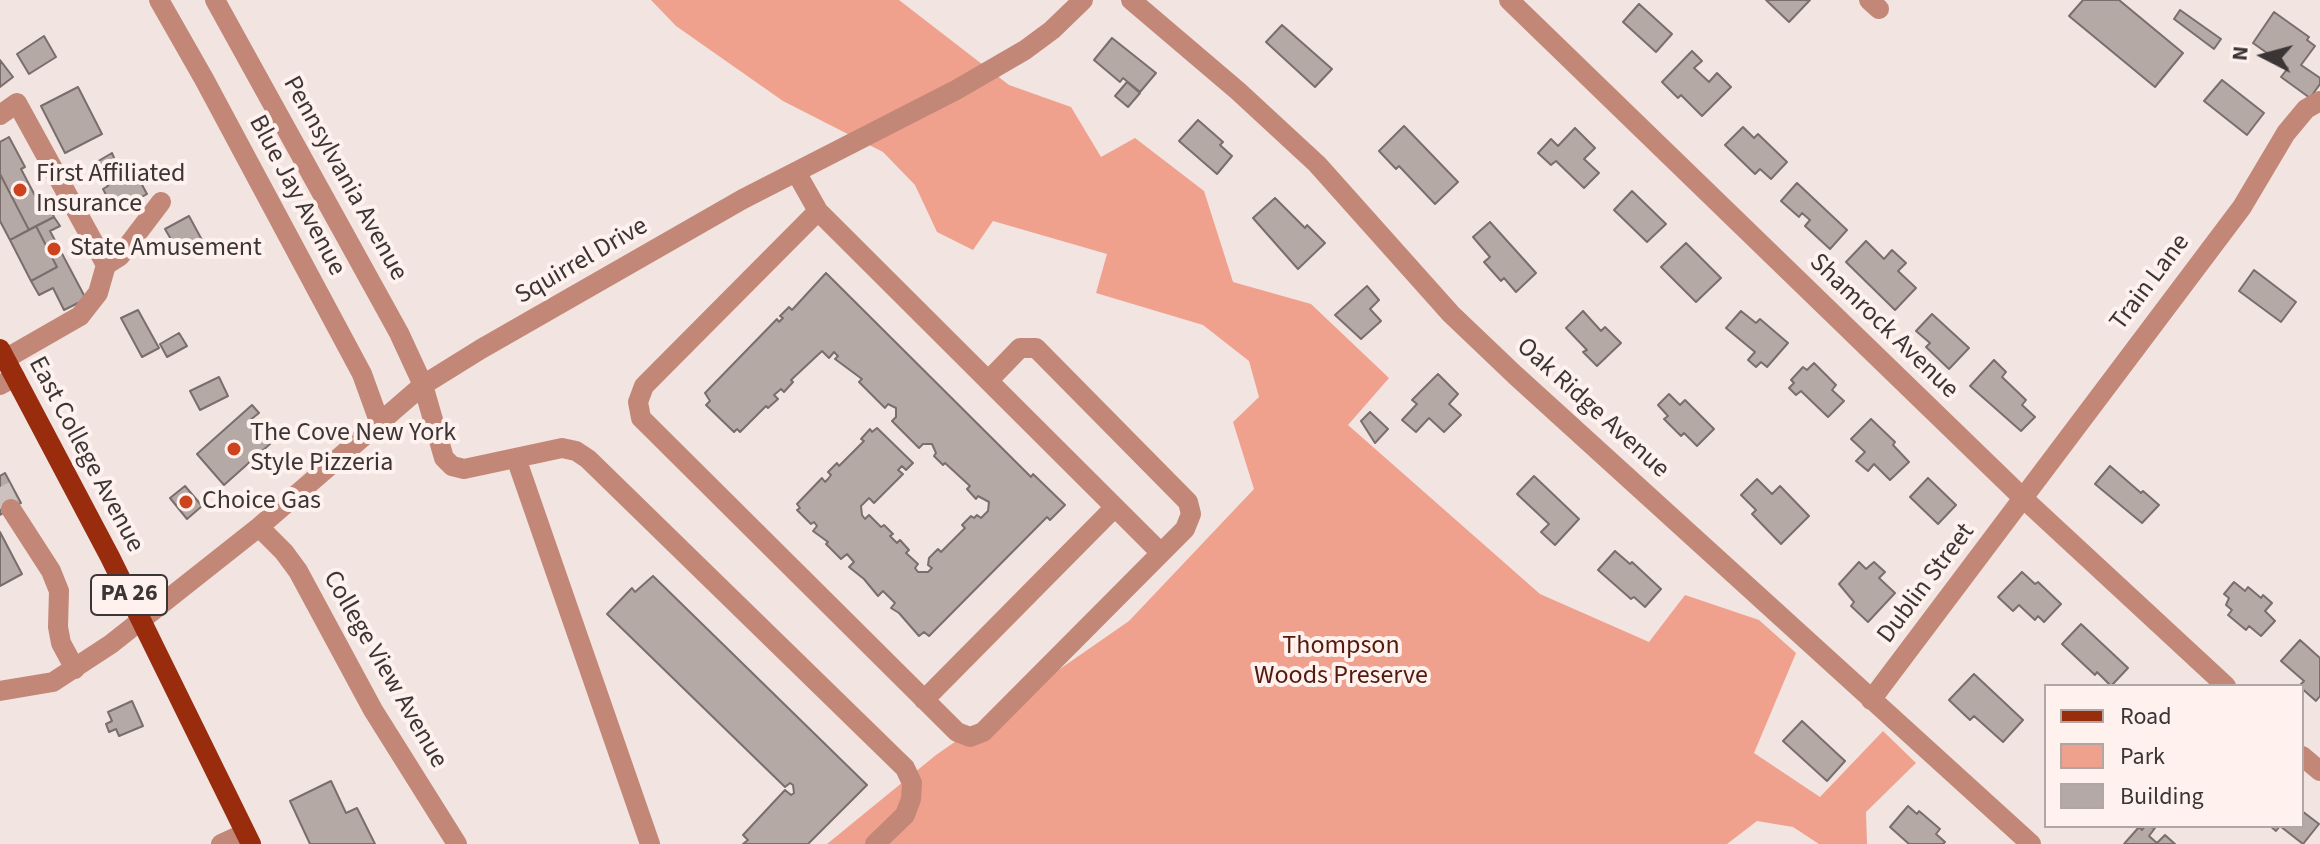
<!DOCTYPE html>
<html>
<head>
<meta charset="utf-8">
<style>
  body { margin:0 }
  #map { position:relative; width:2320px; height:844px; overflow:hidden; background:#f1e4e1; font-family:"Source Sans 3",sans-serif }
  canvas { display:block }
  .legend { position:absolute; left:2044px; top:684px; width:260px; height:144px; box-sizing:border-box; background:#fef1ee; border:2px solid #b0a6a4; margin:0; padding:10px 14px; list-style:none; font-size:24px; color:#3b3635 }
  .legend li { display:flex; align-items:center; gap:16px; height:40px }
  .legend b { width:40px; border:2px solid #b0a6a4 }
  .north { position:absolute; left:2224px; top:16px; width:80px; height:80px; -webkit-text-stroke:6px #fef1ee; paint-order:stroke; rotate:276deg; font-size:22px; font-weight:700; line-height:32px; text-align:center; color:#3b3635 }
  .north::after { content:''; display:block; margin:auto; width:28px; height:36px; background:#3b3635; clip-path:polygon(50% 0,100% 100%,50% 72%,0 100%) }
</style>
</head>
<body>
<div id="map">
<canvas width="2320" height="844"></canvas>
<ul class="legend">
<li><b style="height:10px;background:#982c0d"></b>Road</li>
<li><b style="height:22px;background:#f0a18d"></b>Park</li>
<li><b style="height:22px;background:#b5a9a6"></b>Building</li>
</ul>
<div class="north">N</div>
</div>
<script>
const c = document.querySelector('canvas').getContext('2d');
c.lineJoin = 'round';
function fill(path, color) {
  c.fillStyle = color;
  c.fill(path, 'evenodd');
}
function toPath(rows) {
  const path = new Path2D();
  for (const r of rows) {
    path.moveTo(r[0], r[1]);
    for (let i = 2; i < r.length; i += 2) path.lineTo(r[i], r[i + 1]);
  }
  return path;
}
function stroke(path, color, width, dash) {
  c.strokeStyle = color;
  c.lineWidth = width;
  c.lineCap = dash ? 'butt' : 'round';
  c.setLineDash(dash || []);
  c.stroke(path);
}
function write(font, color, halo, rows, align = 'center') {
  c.font = font + ' "Source Sans 3",sans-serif';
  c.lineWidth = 8;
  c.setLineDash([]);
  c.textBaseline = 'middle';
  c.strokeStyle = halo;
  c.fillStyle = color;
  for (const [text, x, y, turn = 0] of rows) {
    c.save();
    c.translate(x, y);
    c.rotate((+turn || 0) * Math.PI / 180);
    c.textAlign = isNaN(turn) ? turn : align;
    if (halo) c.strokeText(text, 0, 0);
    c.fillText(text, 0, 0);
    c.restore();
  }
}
fill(toPath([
  [651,0,899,0,1009,85,1071,107,1101,157,1135,138,1204,191,1233,282,1311,304,1389,378,1348,425,1540,594,1649,642,1685,595,1759,620,1796,653,1754,753,1820,797,1883,731,1916,763,1866,812,1867,844,1819,844,1793,827,1757,821,1727,844,827,844,936,755,1129,621,1254,489,1233,422,1259,397,1249,361,1203,325,1096,293,1107,254,993,221,973,250,937,232,915,185,883,152,783,101,676,26]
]), '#f0a18d');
const building = toPath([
  [1766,0,1810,0,1789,22,1766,0],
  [2083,0,2119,0,2183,53,2155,87,2069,16,2083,0],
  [1639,4,1672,34,1656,52,1623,22,1639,4],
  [2180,10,2221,39,2214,49,2174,19,2180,10],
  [2274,12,2309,37,2307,40,2315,46,2301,65,2320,78,2320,84,2310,98,2281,77,2288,68,2253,43,2274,12],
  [1282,25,1332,69,1315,87,1266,42,1282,25],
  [44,36,56,57,29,74,17,54,44,36],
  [1112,38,1156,73,1140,92,1123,78,1120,82,1094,60,1112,38],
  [1692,51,1702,61,1694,68,1709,82,1717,73,1731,87,1702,116,1681,95,1678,98,1662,82,1692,51],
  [0,60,13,77,0,87,0,60],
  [2222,80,2264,113,2247,135,2204,101,2222,80],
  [1127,82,1140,93,1128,107,1115,96,1127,82],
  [78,87,102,134,65,153,41,106,78,87],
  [1198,120,1223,142,1220,145,1232,156,1217,174,1179,141,1198,120],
  [1404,126,1458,182,1435,204,1399,166,1396,169,1379,151,1404,126],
  [1743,127,1754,138,1758,134,1787,162,1771,179,1760,169,1755,174,1725,145,1743,127],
  [1575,128,1595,148,1584,159,1599,173,1584,188,1556,161,1551,165,1538,153,1551,139,1558,146,1575,128],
  [9,137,25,167,21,169,42,209,49,205,54,217,29,230,0,174,0,142,9,137],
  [112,153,122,177,134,170,147,194,115,212,103,189,108,186,95,163,112,153],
  [0,174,29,230,10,240,0,221,0,174],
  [1797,183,1847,230,1830,249,1805,226,1810,220,1802,213,1799,217,1781,201,1797,183],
  [1632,191,1666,224,1647,242,1614,210,1632,191],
  [1275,198,1305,228,1307,225,1325,243,1298,269,1253,218,1275,198],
  [189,216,202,240,179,253,165,229,189,216],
  [54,217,60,226,50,231,86,299,64,310,53,288,39,295,31,281,57,267,36,226,54,217],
  [1490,222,1536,273,1516,292,1504,278,1501,281,1484,262,1490,257,1473,237,1490,222],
  [36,226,57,267,31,281,10,240,36,226],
  [1866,241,1884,259,1892,250,1906,263,1898,271,1916,288,1895,310,1846,262,1866,241],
  [1686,243,1721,278,1696,302,1661,267,1686,243],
  [2254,270,2296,302,2281,322,2239,291,2254,270],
  [826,273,1031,477,1033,474,1065,505,1050,520,1047,517,929,636,924,632,919,636,899,613,891,608,895,603,883,591,878,596,864,579,849,567,854,562,847,554,841,559,826,544,828,542,813,531,817,526,814,522,811,524,797,510,800,508,797,504,822,478,825,482,828,479,831,475,828,472,837,463,839,466,864,441,861,439,870,429,872,432,877,428,913,463,906,470,902,466,898,470,903,474,874,503,869,498,861,506,862,515,865,519,869,515,881,527,884,525,893,534,890,536,897,543,900,540,909,550,906,553,918,564,915,568,918,572,928,572,932,568,928,565,929,558,938,549,941,552,965,528,962,525,971,516,974,518,977,515,981,518,988,511,989,502,978,496,976,499,967,489,970,486,945,463,943,465,934,456,936,453,932,444,923,444,919,448,892,421,896,417,896,408,888,404,885,408,859,382,862,379,835,359,838,356,834,352,829,358,822,351,791,380,793,382,784,392,781,389,774,395,778,399,768,408,766,406,740,432,737,429,734,432,706,405,710,401,705,393,777,319,779,322,783,318,780,316,789,307,792,310,826,273],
  [1367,286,1379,300,1370,309,1381,321,1361,339,1335,315,1367,286],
  [138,310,159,348,142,357,121,318,138,310],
  [1583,311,1601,331,1605,327,1621,343,1597,366,1583,352,1587,350,1566,328,1583,311],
  [1741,311,1756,323,1760,319,1788,343,1767,367,1761,362,1756,367,1748,360,1755,352,1726,328,1741,311],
  [1932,314,1969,348,1949,369,1926,347,1930,343,1916,331,1932,314],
  [179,333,187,346,167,357,160,344,179,333],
  [1994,360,2006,372,2002,377,2026,400,2022,405,2035,417,2021,431,1970,386,1994,360],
  [1814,363,1836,385,1832,390,1844,401,1828,417,1801,391,1796,395,1789,388,1794,383,1791,380,1803,367,1807,370,1814,363],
  [1438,374,1458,394,1449,404,1461,415,1444,432,1429,418,1416,432,1402,420,1417,404,1412,400,1438,374],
  [219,377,228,396,200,410,190,391,219,377],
  [1669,394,1680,405,1685,400,1714,429,1697,446,1684,433,1681,436,1664,419,1668,416,1658,405,1669,394],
  [252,405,259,413,249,421,270,444,224,485,197,454,252,405],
  [1370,412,1388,429,1375,443,1361,421,1370,412],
  [1871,419,1895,442,1893,445,1909,462,1890,480,1874,464,1868,471,1856,461,1865,452,1851,439,1871,419],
  [2110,466,2141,493,2143,491,2159,505,2142,523,2095,484,2110,466],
  [5,473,21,503,0,515,0,476,5,473],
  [1534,476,1579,519,1555,545,1541,532,1549,524,1517,494,1534,476],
  [1928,478,1956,505,1938,524,1910,497,1928,478],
  [1757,479,1772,494,1780,486,1809,516,1781,544,1752,514,1756,510,1741,495,1757,479],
  [185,486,202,506,187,519,170,498,185,486],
  [0,532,22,574,0,586,0,532],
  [1615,551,1630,564,1632,562,1661,589,1645,607,1634,597,1631,599,1598,570,1615,551],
  [1859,562,1866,569,1874,562,1885,572,1879,578,1895,593,1868,622,1851,606,1854,602,1839,584,1859,562],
  [2022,572,2035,584,2038,582,2061,604,2044,622,2038,616,2035,620,2019,605,2013,611,1998,597,2022,572],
  [653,576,867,785,808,844,743,844,748,840,743,835,785,790,791,795,794,793,793,785,790,783,785,787,607,614,632,588,635,592,653,576],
  [2234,582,2245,591,2248,587,2261,598,2263,595,2272,603,2265,611,2275,621,2261,636,2249,626,2246,630,2228,615,2232,610,2226,605,2229,598,2224,594,2234,582],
  [2081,624,2128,668,2111,686,2097,672,2095,675,2062,644,2081,624],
  [2300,640,2320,658,2320,696,2316,701,2299,686,2304,681,2281,661,2300,640],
  [1974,674,2023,720,2003,742,1974,716,1970,720,1949,700,1974,674],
  [132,701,143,726,119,736,116,729,109,732,106,724,112,721,108,712,132,701],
  [1802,721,1845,761,1827,781,1783,741,1802,721],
  [331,781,346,813,357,808,375,844,310,844,290,801,331,781],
  [1908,806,1917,814,1919,811,1940,829,1936,834,1945,842,1943,844,1909,844,1890,827,1908,806],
  [2302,811,2319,824,2303,844,2280,826,2276,831,2270,826,2302,826,2302,811],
  [2145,826,2155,828,2149,836,2157,843,2165,835,2175,844,2124,844,2139,827,2142,830,2145,826]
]);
fill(building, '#b5a9a6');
stroke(building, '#796e6b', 2);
stroke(toPath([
  [0,487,11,509]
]), '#cdc1bf', 20, [20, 10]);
stroke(toPath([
  [159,0,204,79,362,374,379,421],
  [215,0,399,333,423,385,444,458,452,466,464,469,562,448,576,451,588,459,905,768,912,783,911,799,905,815,875,844],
  [1131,0,1238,91,1317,164,1451,314,1515,375,2031,844],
  [1509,0,2024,499,2226,686],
  [1869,0,1879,9],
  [0,115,17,103,106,265,98,293,80,316,5,359],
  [796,172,818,211,1161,553],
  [818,211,644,386,638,402,641,418,957,732,970,737,983,732,1185,529,1191,514,1188,502,1036,348,1020,348,989,380],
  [106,265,120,256,161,202],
  [0,385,15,377],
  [516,458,650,844],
  [11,509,51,571,59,591,58,627,61,643,75,669],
  [259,527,284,552,298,571,373,710,457,844],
  [0,691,53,682,111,644,259,527,423,385,481,349,743,199,956,90,1025,50,1052,30,1083,0],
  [924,700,1115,507],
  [1871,700,2242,207,2286,133,2306,109,2320,101],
  [2302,756,2320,771],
  [221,844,245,833]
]), '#c38777', 20);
stroke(toPath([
  [0,349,110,557,251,844]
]), '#982c0d', 20);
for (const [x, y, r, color] of [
  [20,190,8,"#cc431e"],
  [54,249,8,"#cc431e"],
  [234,449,8,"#cc431e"],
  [186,502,8,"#cc431e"]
]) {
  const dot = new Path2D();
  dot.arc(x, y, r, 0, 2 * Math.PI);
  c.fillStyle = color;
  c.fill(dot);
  stroke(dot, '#fef1ee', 3);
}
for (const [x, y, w] of [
  [129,595,76]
]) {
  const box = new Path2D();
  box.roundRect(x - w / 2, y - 20, w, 40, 6);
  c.fillStyle = '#fef1ee';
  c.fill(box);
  stroke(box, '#3b3635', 2);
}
write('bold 24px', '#3b3635', null, [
  ["PA 26",129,595]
]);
write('26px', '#3b3635', '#fef1ee', [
  ["First Affiliated",36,175],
  ["Insurance",36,205],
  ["State Amusement",70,249],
  ["The Cove New York",250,434],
  ["Style Pizzeria",250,464],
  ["Choice Gas",202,502]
], 'left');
write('26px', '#3b3635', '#fef1ee', [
  ["Pennsylvania Avenue",344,179,61],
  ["Blue Jay Avenue",296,196,62],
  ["Squirrel Drive",582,262,-30],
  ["Train Lane",2151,283,-53],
  ["Shamrock Avenue",1883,327,44],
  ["Oak Ridge Avenue",1592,409,42],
  ["East College Avenue",85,455,62],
  ["Dublin Street",1927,584,-53],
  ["College View Avenue",384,670,60]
]);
write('26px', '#531b0d', '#fef1ee', [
  ["Thompson",1341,647],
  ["Woods Preserve",1341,677]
]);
</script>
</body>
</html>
